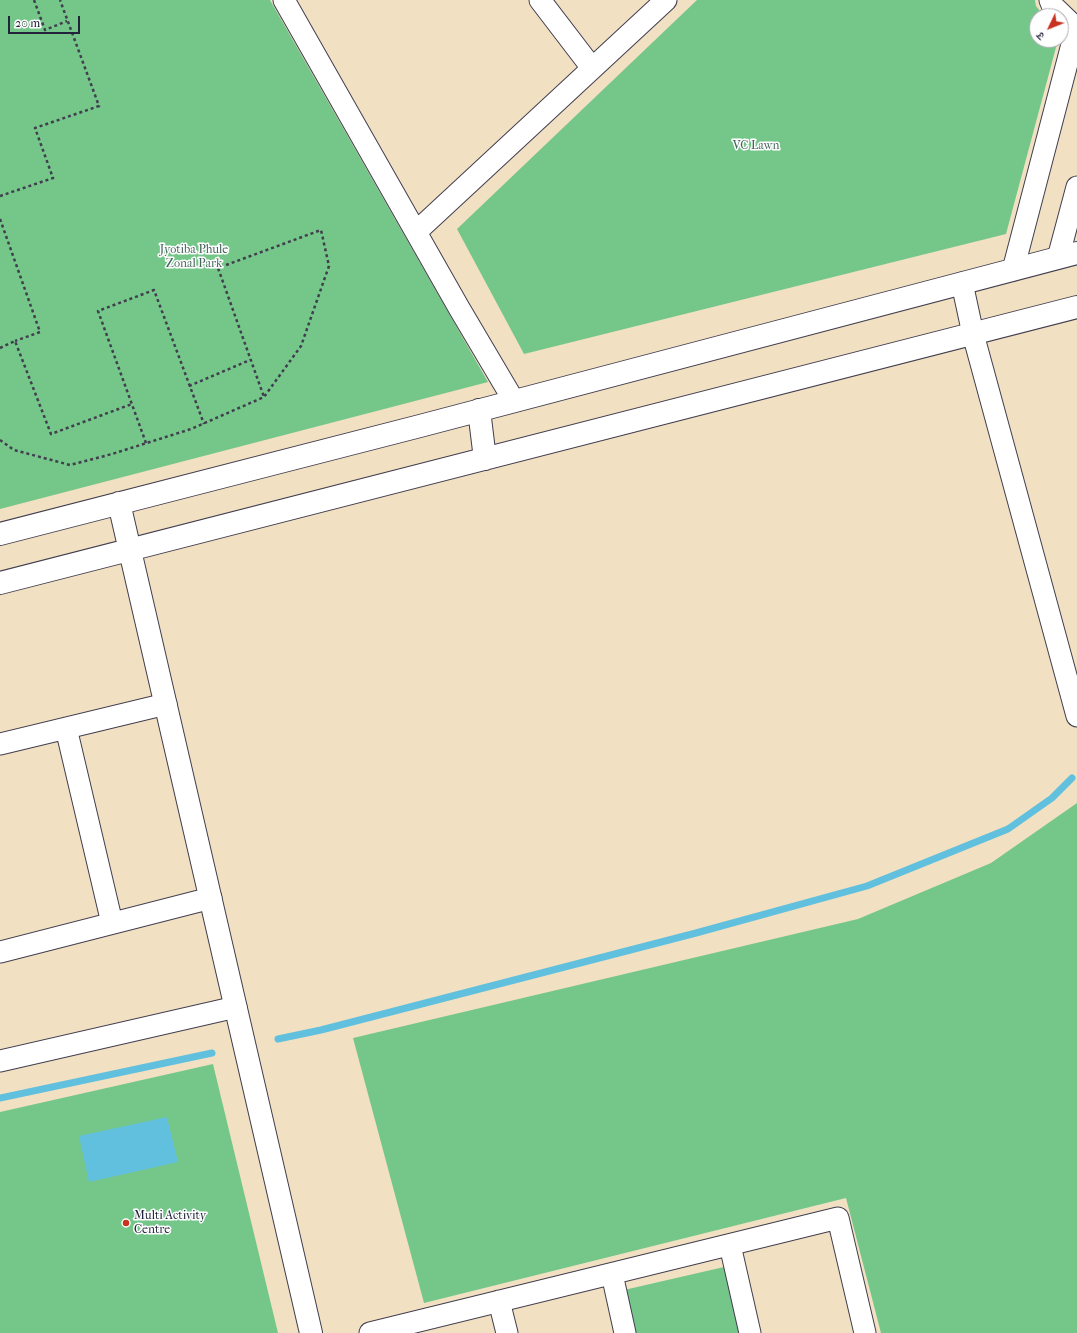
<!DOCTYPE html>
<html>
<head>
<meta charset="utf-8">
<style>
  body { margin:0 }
  #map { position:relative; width:1077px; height:1333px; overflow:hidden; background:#f2e0c2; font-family:"IM FELL French Canon","Noto Serif Devanagari",serif }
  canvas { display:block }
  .north { position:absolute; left:1029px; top:8px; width:40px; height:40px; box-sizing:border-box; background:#fff; border:1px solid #a7a7b1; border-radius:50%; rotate:227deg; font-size:11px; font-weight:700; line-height:16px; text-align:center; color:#22223b }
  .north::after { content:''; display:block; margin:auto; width:14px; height:18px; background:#c8321e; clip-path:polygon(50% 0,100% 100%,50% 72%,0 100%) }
  .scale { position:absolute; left:8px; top:16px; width:72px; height:18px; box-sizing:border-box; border:2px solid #22223b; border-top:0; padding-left:5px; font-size:12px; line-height:14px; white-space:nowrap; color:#22223b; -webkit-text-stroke:3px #fff; paint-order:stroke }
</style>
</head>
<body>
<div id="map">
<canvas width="1077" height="1333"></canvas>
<div class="north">उ</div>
<div class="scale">20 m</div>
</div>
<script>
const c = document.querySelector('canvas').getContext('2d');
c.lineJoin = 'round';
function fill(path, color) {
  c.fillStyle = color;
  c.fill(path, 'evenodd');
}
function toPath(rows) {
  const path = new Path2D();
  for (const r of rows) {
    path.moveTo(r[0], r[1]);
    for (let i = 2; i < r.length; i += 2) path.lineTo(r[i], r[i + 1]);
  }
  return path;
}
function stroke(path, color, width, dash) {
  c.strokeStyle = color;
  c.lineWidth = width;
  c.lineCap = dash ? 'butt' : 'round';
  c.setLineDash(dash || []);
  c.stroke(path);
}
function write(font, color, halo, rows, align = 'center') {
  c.font = font + ' "IM FELL French Canon",serif';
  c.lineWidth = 3;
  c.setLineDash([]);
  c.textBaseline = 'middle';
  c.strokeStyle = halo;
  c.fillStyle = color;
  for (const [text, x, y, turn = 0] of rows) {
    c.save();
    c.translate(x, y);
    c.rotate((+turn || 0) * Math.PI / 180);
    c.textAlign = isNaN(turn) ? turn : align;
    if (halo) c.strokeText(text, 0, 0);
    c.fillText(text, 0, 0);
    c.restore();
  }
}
fill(toPath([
  [0,0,270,0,488,382,0,509],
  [697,0,1035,0,1036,6,1044,16,1037,16,1037,40,1058,40,1006,234,524,354,457,229],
  [1077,803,1077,1333,881,1333,846,1198,424,1303,353,1038,858,919,991,863],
  [213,1064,278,1333,0,1333,0,1112],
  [724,1267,740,1333,634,1333,624,1290]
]), '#75c789');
fill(toPath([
  [167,1117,178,1162,89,1182,79,1136]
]), '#60c0de');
stroke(toPath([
  [278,1039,321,1030,696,933,867,886,1008,829,1052,798,1072,778],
  [0,1098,212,1053]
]), '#60c0de', 7);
const minor = toPath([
  [284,0,459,308,514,401],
  [540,0,592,68],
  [1050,0,1052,5,1077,29],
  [416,232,666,0],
  [1058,258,1077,187],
  [1013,270,1076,29],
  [962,283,973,334,1077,716],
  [66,728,112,923],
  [0,744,166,704],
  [0,952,211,898],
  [0,1061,236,1007],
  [730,1245,750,1333],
  [612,1274,625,1333],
  [499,1301,507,1333],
  [370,1333,838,1218,865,1333]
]);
const tertiary = toPath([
  [479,410,485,459],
  [119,503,311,1333],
  [0,534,420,426,1077,253],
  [0,583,1077,307]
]);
stroke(minor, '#413e4f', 23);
stroke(tertiary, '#413e4f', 24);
stroke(toPath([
  [34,0,45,30,67,21],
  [0,196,53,178,35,128,99,106,60,0],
  [0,219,40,332,15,341],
  [0,348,15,341,51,434,132,404],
  [189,386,250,360],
  [0,440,14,450,70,465,112,454,191,429,264,397,301,346,329,266,321,230,218,268,264,397],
  [146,443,98,311,154,290,204,424]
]), '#413e4f', 2.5, [3, 3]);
stroke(minor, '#fff', 21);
stroke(tertiary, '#fff', 22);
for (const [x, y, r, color] of [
  [126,1223,4,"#c8321e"]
]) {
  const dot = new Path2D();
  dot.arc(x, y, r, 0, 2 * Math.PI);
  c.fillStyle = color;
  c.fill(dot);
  stroke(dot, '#fff', 1.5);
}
write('12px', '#43645a', '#fff', [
  ["VC Lawn",756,146],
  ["Jyotiba Phule",194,250],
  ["Zonal Park",194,264]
]);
write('12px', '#22223b', '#fff', [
  ["Multi Activity",134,1216],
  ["Centre",134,1230]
], 'left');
</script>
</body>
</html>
